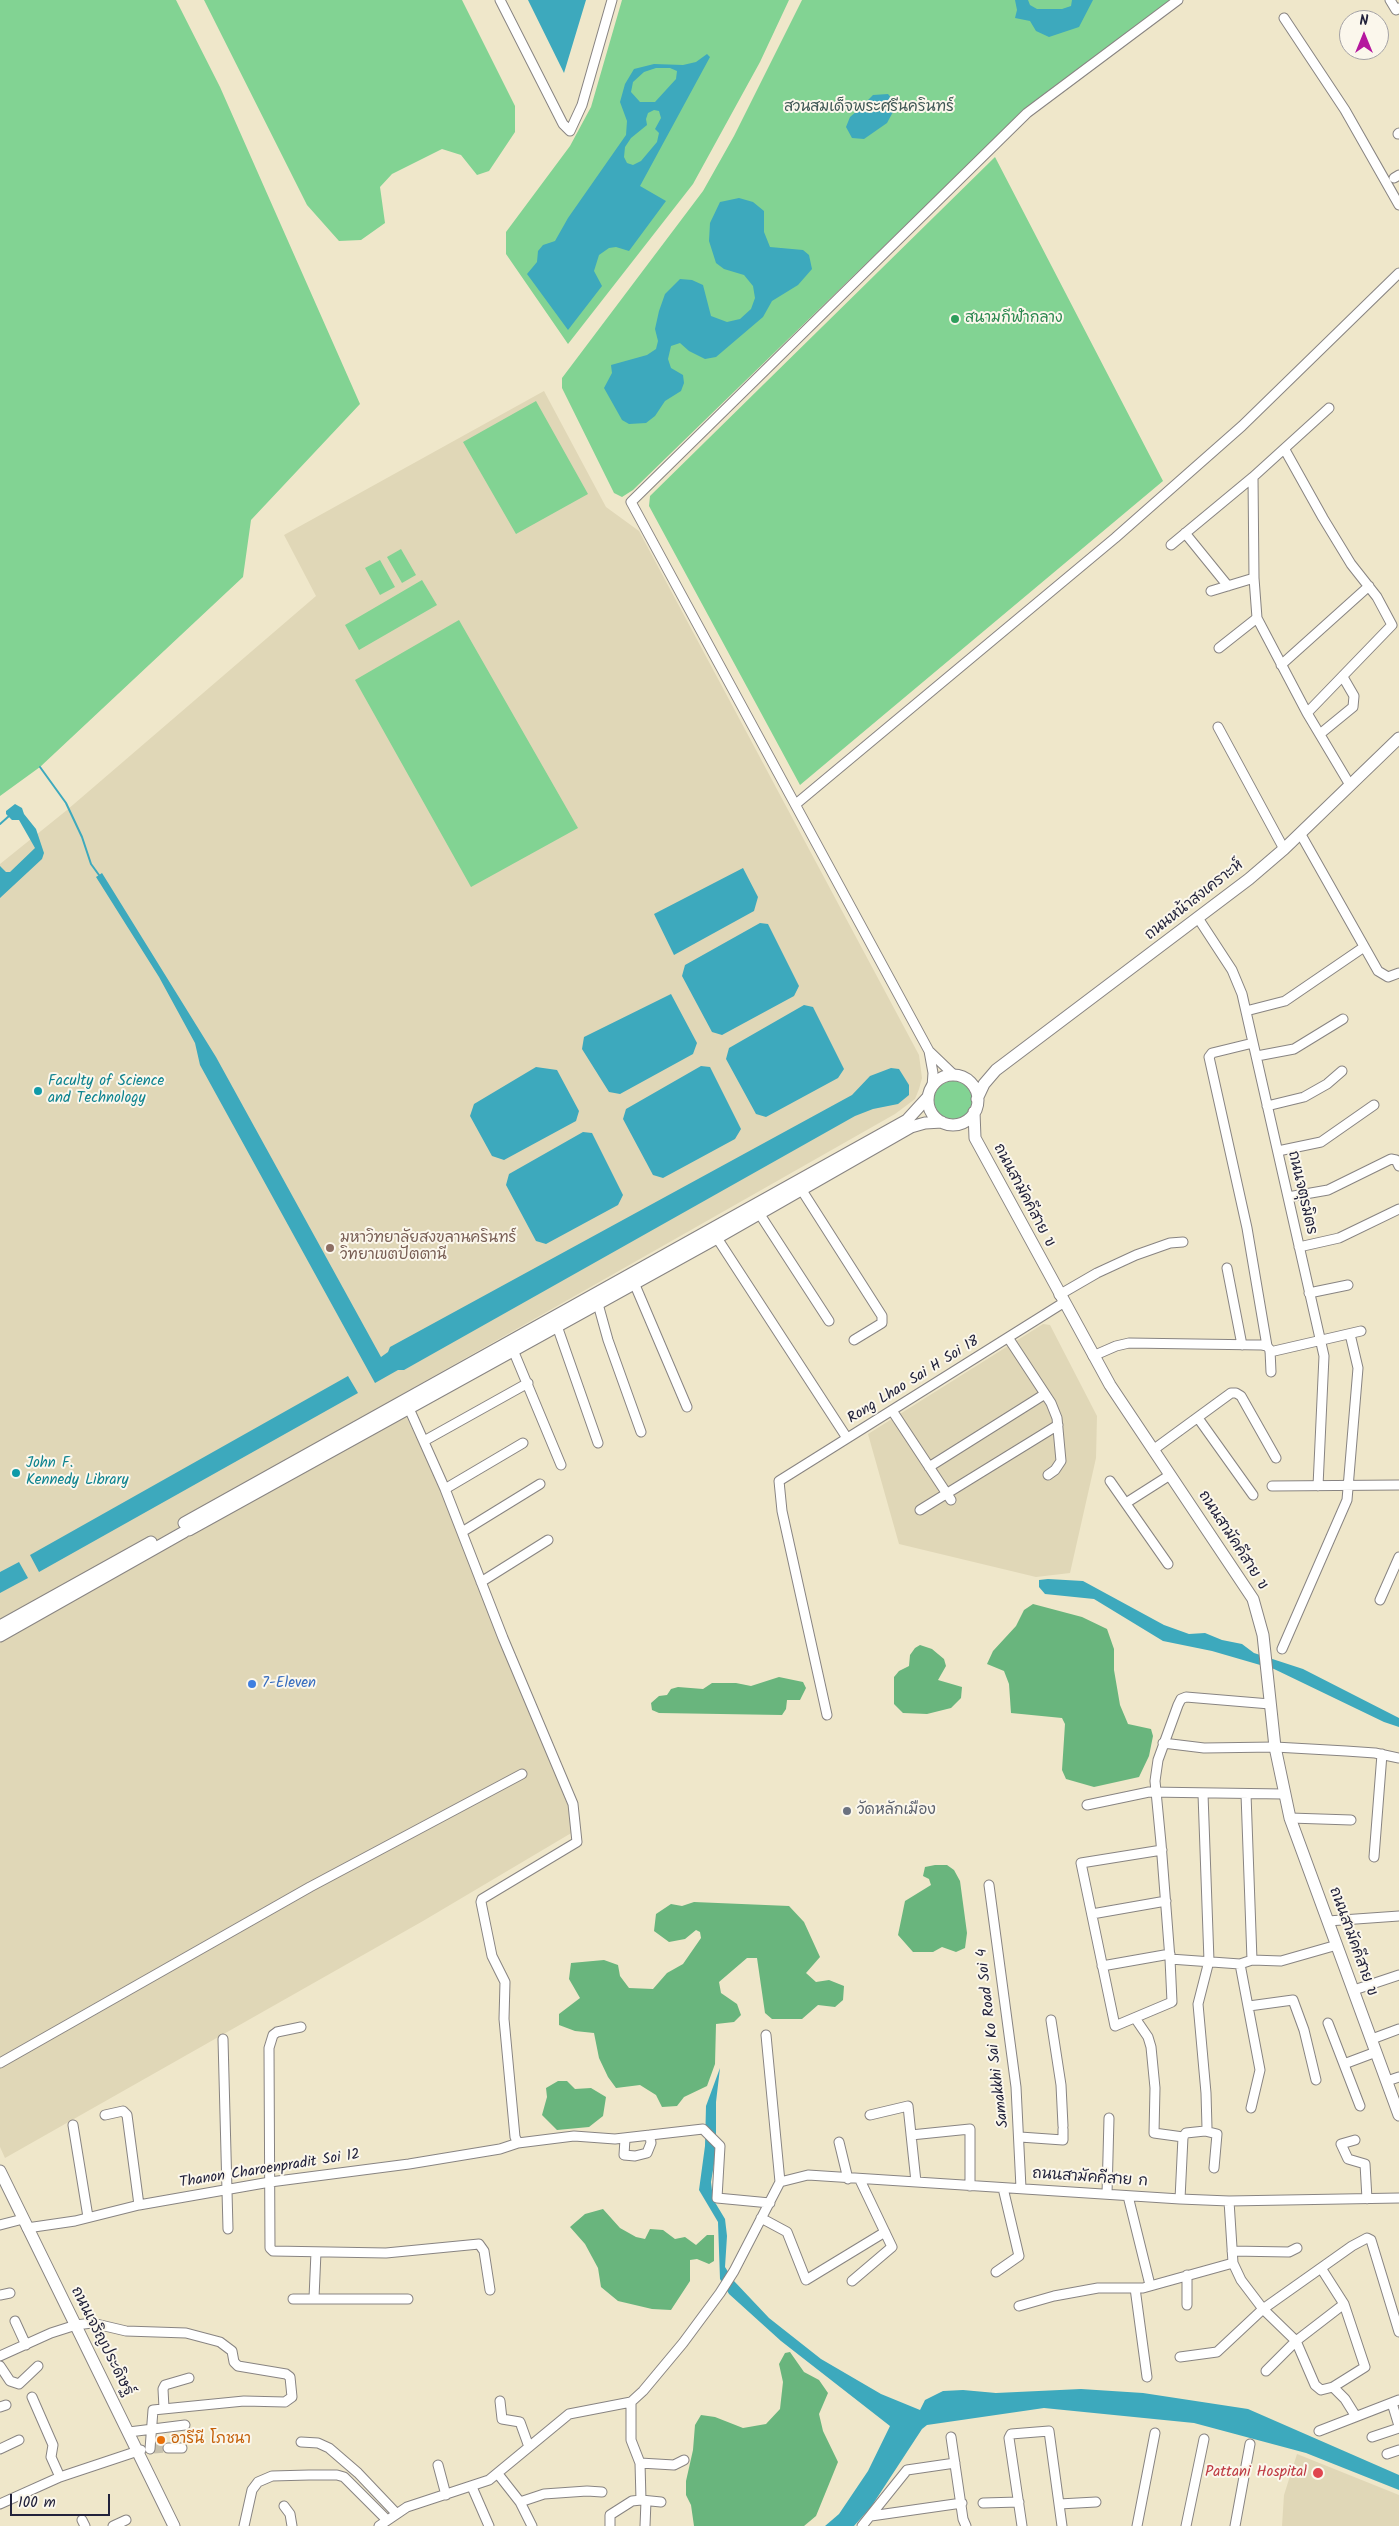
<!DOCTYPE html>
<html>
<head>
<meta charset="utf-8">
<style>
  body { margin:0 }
  #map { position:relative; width:1399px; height:2526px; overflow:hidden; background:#efe7ca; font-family:Kalam,sans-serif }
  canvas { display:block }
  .north { position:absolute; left:1339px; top:10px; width:50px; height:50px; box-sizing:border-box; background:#fbf7ec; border:1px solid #a4a2a5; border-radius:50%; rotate:0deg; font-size:14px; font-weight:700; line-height:20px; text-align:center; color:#22223b }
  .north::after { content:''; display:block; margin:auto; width:18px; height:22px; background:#b5179e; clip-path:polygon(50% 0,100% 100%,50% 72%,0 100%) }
  .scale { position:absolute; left:10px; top:2494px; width:100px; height:22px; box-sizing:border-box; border:2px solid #22223b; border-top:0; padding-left:6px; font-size:15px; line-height:18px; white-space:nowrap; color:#22223b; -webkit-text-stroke:4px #fbf7ec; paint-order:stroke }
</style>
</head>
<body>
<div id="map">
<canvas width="1399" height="2526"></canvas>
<div class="north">N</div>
<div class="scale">100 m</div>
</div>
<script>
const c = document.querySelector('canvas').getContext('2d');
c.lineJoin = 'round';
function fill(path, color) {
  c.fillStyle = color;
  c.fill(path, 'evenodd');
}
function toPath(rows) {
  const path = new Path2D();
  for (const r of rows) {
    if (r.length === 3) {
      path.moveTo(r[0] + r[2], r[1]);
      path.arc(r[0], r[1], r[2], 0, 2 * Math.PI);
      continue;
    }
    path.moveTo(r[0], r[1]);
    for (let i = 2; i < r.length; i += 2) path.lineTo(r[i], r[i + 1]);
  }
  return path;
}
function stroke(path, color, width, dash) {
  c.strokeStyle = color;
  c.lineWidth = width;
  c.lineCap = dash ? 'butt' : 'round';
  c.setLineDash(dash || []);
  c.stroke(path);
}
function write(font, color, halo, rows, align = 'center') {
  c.font = font + ' Kalam,"Playpen Sans Thai",sans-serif';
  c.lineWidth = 4;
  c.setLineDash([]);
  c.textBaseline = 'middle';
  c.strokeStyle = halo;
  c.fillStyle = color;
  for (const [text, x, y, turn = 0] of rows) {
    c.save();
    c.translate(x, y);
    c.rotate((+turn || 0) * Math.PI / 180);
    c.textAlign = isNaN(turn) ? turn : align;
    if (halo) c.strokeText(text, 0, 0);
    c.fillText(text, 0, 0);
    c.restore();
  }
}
fill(toPath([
  [544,391,606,507,639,531,919,1055,922,1078,919,1089,915,1099,895,1114,397,1397,458,1526,569,1808,573,1832,423,1921,5,2158,0,2147,0,864,67,810,316,596,284,535],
  [1043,1324,1050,1325,1097,1416,1096,1458,1070,1573,1036,1577,899,1544,868,1434],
  [1297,2454,1399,2495,1399,2526,1282,2526,1284,2495]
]), '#e0d7b7');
fill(toPath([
  [0,0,176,0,220,87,360,404,251,520,243,577,40,767,0,796],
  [204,0,462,0,515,106,515,132,489,171,477,175,461,155,442,149,392,174,380,187,385,223,361,240,339,241,307,205],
  [622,0,789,0,760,62,693,184,568,344,506,254,506,232,570,146,591,107],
  [802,0,1173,0,1022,112,633,490,622,497,614,493,562,388,562,378,703,191,734,136],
  [995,157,1163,481,800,785,649,506,650,496],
  [536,401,588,494,516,534,463,442],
  [401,549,416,575,402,583,387,557],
  [380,560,395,587,380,595,365,568],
  [422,580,437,605,359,650,345,625],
  [459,620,578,828,471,887,355,680],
  [953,1100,19]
]), '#82d393');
fill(toPath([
  [1033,1604,1082,1617,1107,1629,1114,1649,1114,1670,1120,1705,1128,1724,1151,1729,1153,1736,1149,1756,1139,1777,1094,1787,1066,1779,1062,1770,1065,1724,1062,1718,1011,1713,1009,1684,1004,1671,987,1664,993,1651,1016,1626,1024,1610],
  [920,1645,932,1649,944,1659,946,1666,938,1680,962,1687,961,1698,951,1708,927,1714,903,1713,894,1704,894,1677,899,1671,909,1666,910,1655,915,1648],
  [779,1677,803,1682,806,1688,800,1700,787,1700,786,1709,782,1715,659,1713,652,1710,651,1703,659,1696,667,1695,671,1689,678,1687,703,1689,712,1683,736,1683,751,1686],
  [935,1865,947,1865,954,1870,960,1881,967,1933,965,1948,956,1952,942,1947,933,1952,913,1952,898,1935,905,1901,931,1885,929,1879,923,1876,925,1867],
  [694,1902,789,1906,804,1922,820,1957,806,1973,816,1982,829,1980,844,1986,843,2000,835,2007,818,2005,802,2019,772,2019,765,2013,757,1958,747,1958,719,1982,721,1993,737,2004,741,2015,734,2022,716,2024,715,2064,707,2086,684,2097,677,2106,662,2107,656,2095,640,2085,616,2088,608,2077,599,2058,594,2033,575,2031,559,2025,559,2014,580,1998,569,1979,571,1963,604,1960,618,1965,620,1976,629,1988,653,1989,667,1973,683,1964,701,1938,700,1932,696,1930,685,1939,669,1942,654,1931,656,1914,671,1904,682,1906],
  [558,2081,567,2081,575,2089,591,2088,606,2097,603,2116,589,2127,557,2130,542,2115,547,2097,546,2088],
  [603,2209,620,2228,636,2237,645,2239,650,2229,663,2230,675,2239,685,2237,696,2245,707,2235,714,2235,714,2261,709,2264,697,2259,690,2260,690,2281,671,2310,652,2309,618,2301,601,2287,598,2268,585,2244,570,2227,585,2214],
  [790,2352,804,2372,819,2380,828,2393,819,2414,823,2431,838,2462,816,2516,804,2526,694,2526,691,2505,686,2495,686,2481,693,2450,695,2425,701,2415,715,2417,743,2428,766,2424,780,2409,783,2382,779,2364,785,2353]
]), '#69b57d');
fill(toPath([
  [528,0,586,0,564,73],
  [1015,0,1028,0,1030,5,1037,9,1062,9,1071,6,1072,0,1093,0,1079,27,1049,37,1036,31,1030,21,1015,18,1017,10],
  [707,54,710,57,640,186,666,201,629,251,616,247,609,248,599,255,594,271,602,286,568,330,527,274,537,262,538,251,543,245,555,241,568,218,626,135,627,121,620,102,625,84,634,69,654,64,683,65,696,62],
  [656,68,670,68,677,71,676,79,655,102,640,102,631,92,633,82,644,72],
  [654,110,659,111,661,118,655,129,659,133,657,142,641,161,633,165,627,163,624,157,625,147,631,138,647,125,646,119,648,113],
  [888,94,894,101,894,110,887,123,864,139,852,138,846,127,850,117,857,111,862,111,866,108,867,101,873,95],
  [739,198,753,202,764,211,764,232,770,247,803,250,809,255,812,269,798,285,772,301,763,317,716,357,705,359,689,351,680,343,671,346,668,359,671,368,683,375,684,383,681,391,665,401,655,416,646,423,629,424,622,420,604,388,612,373,611,365,647,355,656,349,658,341,655,329,659,311,665,294,680,279,692,280,703,285,711,316,727,322,740,319,751,309,755,298,753,286,744,275,724,269,716,263,709,241,710,223,720,202],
  [15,804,22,808,24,814,36,829,44,853,42,859,0,898,0,866,6,872,10,872,35,848,19,820,12,820,6,814,6,811],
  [743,868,758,897,754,911,674,955,654,914],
  [102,873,216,1057,381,1357,388,1352,390,1347,852,1095,870,1076,891,1068,899,1069,909,1085,909,1095,898,1104,873,1109,855,1116,404,1370,398,1370,375,1383,200,1065,195,1043,159,977,96,877],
  [760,923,768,924,799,986,794,996,722,1035,712,1032,682,976,685,965],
  [671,994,697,1043,693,1054,620,1094,609,1092,582,1049,584,1037],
  [804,1005,813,1007,844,1069,838,1078,766,1117,756,1114,726,1059,729,1048],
  [701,1066,710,1067,741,1129,735,1139,663,1178,653,1175,623,1119,626,1109],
  [536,1067,557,1070,579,1111,576,1121,504,1160,492,1156,470,1116,474,1104],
  [583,1132,592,1133,623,1195,618,1205,546,1244,536,1241,506,1185,509,1174],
  [348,1376,358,1393,39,1572,30,1555],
  [19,1562,28,1578,0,1593,0,1572],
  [1048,1579,1083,1581,1164,1625,1189,1634,1205,1633,1222,1640,1242,1644,1254,1653,1303,1669,1399,1718,1399,1727,1384,1722,1274,1669,1212,1651,1163,1641,1094,1599,1045,1594,1039,1587,1039,1580],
  [720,2068,716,2102,716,2152,711,2182,713,2199,725,2219,727,2236,725,2267,734,2281,769,2318,821,2359,881,2394,920,2410,925,2400,943,2391,963,2390,996,2393,1081,2389,1143,2393,1248,2409,1399,2475,1399,2490,1306,2453,1194,2423,1044,2408,927,2425,922,2429,871,2507,854,2526,825,2526,839,2514,868,2471,890,2426,781,2341,729,2294,720,2279,718,2222,699,2190,705,2146,706,2106]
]), '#3da9bd');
stroke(toPath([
  [40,767,66,803,82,837,91,864,99,875],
  [0,824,9,816]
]), '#3da9bd', 2);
stroke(toPath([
  [154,2449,168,2448]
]), '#c6c0ad', 9, [9, 4.5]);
const minor = toPath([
  [500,0,563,124,570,131,582,105,612,0],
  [1390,0,1396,10,1399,8],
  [1284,18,1345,110,1399,205],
  [1398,134,1399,133],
  [1394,178,1399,175],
  [1329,408,1253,477,1254,578,1257,618,1307,713,1350,785],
  [1285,450,1323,518,1351,564,1377,597,1392,625,1307,713],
  [1185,533,1228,586],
  [1171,545,1253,477],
  [1211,591,1254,578],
  [1219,648,1257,618],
  [1281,665,1369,586],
  [1218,727,1284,849],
  [1320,734,1353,707,1354,696,1343,677],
  [796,804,1115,538,1242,426,1399,273],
  [1300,833,1378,971,1388,977,1399,973],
  [1198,918,1232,970,1242,994,1324,1356,1318,1486],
  [1246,1011,1285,1001,1364,947],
  [1253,1043,1212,1053,1209,1057,1247,1228,1267,1346],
  [929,1051,933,1073,932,1087],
  [1257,1056,1294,1049,1343,1019],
  [954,1075,929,1051,631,502,1027,113,1178,0],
  [1267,1106,1304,1097,1327,1084,1342,1071],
  [1278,1151,1321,1142,1374,1105],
  [801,1189,882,1316,882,1323,854,1340],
  [1288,1197,1328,1190,1391,1159,1396,1160,1399,1166],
  [757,1210,829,1321],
  [717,1238,847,1438],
  [1299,1247,1339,1238,1399,1209],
  [1227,1268,1242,1345],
  [632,1278,687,1407],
  [1309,1293,1348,1285],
  [1059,1295,1097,1273,1136,1255,1170,1243,1183,1242],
  [598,1304,608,1340,641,1432],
  [557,1326,598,1443],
  [1009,1339,1051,1403,1057,1418,1061,1461,1055,1470,1048,1475],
  [513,1350,561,1465],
  [1270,1352,1361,1331],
  [1093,1356,1116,1346,1129,1343,1262,1345,1267,1346,1270,1350,1271,1372],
  [407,1404,445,1489,503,1638,573,1804,577,1842,482,1899,481,1902,492,1956,505,1982,504,2019,515,2137,518,2143,574,2136,615,2139,703,2129,720,2146,717,2198,770,2203],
  [893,1412,951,1500],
  [1198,1418,1253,1495],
  [424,1441,528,1383],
  [1153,1450,1220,1401,1231,1393,1236,1393,1241,1396,1276,1458],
  [929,1467,1045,1394],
  [1110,1481,1168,1564],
  [1272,1486,1399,1485],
  [445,1489,523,1443],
  [1126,1503,1170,1475],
  [920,1510,1058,1425],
  [462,1532,540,1484],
  [481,1582,548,1540],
  [1380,1600,1399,1557],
  [1282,1649,1347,1500,1358,1368,1350,1334],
  [827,1715,782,1511,779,1481,1063,1303],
  [1163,1743,1204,1748,1275,1747,1346,1751,1375,1753,1399,1758],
  [1246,1794,1252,1960],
  [1087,1805,1149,1792,1283,1794],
  [1290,1818,1351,1820],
  [1162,1850,1081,1863,1115,2026,1172,2002,1170,1959,1161,1843,1155,1781,1158,1760,1178,1705,1181,1699,1186,1697,1270,1704],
  [1374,1857,1382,1754],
  [989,1885,1016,2087,1021,2188],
  [1092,1914,1166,1901],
  [1328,1921,1399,1916],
  [1170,1959,1240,1964,1252,1960,1281,1961,1337,1945],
  [1240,1964,1260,2070,1251,2108],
  [1102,1966,1170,1954],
  [1354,1990,1399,1975],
  [1249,2006,1293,2000,1304,2030,1316,2080],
  [1135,2018,1148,2037,1151,2047,1155,2088,1154,2133,1183,2137,1186,2133,1205,2131,1207,2128,1206,2093,1198,2004,1209,1961,1203,1794],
  [1051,2020,1061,2085,1063,2126],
  [1328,2023,1360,2106],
  [301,2027,277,2032,273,2035,269,2048,270,2248,273,2251,386,2253,479,2244,484,2251,490,2290],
  [766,2035,780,2182],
  [223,2039,228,2229],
  [1372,2039,1399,2029],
  [0,2063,310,1887,522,1774],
  [1344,2064,1376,2052],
  [1387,2081,1399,2077],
  [105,2115,123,2111,127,2115,139,2205],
  [870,2115,908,2106,916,2182],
  [73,2125,88,2217],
  [1205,2131,1217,2134,1214,2168],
  [911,2135,970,2129,970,2186],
  [1020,2137,1063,2140,1063,2129],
  [625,2139,624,2155,635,2156,647,2153,651,2143,650,2135],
  [1355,2140,1341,2144,1348,2159,1365,2164,1367,2199],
  [839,2142,848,2179],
  [780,2182,808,2175,1180,2199,1229,2201,1399,2198],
  [1107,2194,1109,2118],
  [1128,2196,1150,2285],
  [1180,2199,1183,2137],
  [1229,2201,1233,2263,1241,2280,1263,2309,1296,2341,1315,2385,1321,2390,1333,2387,1345,2399,1355,2415],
  [761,2218,787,2232,806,2280,885,2232],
  [0,2225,23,2219],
  [27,2228,75,2221,139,2205,270,2182,409,2164,500,2149,518,2143],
  [1232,2251,1289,2252,1297,2248],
  [1321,2268,1344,2304,1365,2367,1333,2387],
  [996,2272,1019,2256,1003,2188],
  [852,2281,892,2247,860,2180],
  [1135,2288,1147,2377],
  [0,2295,10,2293],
  [314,2298,316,2252],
  [293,2299,408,2299],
  [1187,2305,1187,2275],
  [1019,2306,1054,2296,1098,2288,1143,2288,1233,2263],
  [15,2321,26,2345],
  [0,2356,51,2333,76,2325,92,2323,126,2331,186,2333,220,2342,232,2351,234,2362,238,2366,286,2374,290,2377,292,2397,285,2402,244,2401,153,2410,150,2449],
  [1180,2357,1217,2352,1263,2309,1352,2246,1367,2238,1371,2240,1399,2332],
  [0,2366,10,2381,19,2384,38,2366],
  [1266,2371,1296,2341,1344,2304],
  [32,2397,53,2445,51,2457,60,2477],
  [500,2401,502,2419,520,2422,529,2447],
  [631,2402,631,2440,640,2463,641,2500,661,2502],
  [1392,2403,1399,2426],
  [0,2407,6,2405],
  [164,2408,163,2389,165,2385,189,2378],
  [1319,2431,1399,2400],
  [129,2432,185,2425],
  [951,2437,963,2519,966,2526],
  [1372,2437,1399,2428],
  [301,2442,318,2443,329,2448,358,2473,396,2513],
  [168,2448,182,2448],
  [0,2449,19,2440],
  [1387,2454,1399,2450],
  [640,2463,674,2465,684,2460],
  [438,2465,446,2495],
  [498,2474,520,2502,544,2494,587,2491,602,2492],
  [472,2487,489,2526],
  [520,2502,532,2526],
  [983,2503,1019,2502],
  [0,2504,60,2477,141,2450],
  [1059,2504,1096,2502],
  [284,2506,290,2514,292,2526],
  [871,2516,962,2503],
  [82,2520,85,2526],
  [113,2526,126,2520],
  [244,2526,252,2490,258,2482,272,2476,309,2475,337,2475,344,2477,387,2520],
  [379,2526,407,2507,489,2480,569,2414,631,2402,643,2391,683,2343,720,2293,734,2271,780,2182],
  [610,2526,610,2515,632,2501,641,2500],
  [645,2526,646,2501],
  [862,2526,907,2470,955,2463],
  [1022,2526,1009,2438,1011,2434,1049,2431,1062,2526],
  [1137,2526,1155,2433],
  [1186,2526,1204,2439],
  [1235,2526,1250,2444]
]);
const major = toPath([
  [953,1100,25],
  [977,1099,984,1084,996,1070,1249,879,1284,849,1399,738],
  [974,1112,975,1138,1110,1385,1253,1599,1263,1635,1275,1747,1290,1818,1399,2115],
  [184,1523,907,1120,928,1097],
  [189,1530,717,1238,911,1127,925,1123,942,1122],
  [0,1626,151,1542],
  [0,1636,184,1532],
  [0,2171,174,2526]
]);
stroke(minor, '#888482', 11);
stroke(major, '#888482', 13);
stroke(minor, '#fff', 9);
stroke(major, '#fff', 11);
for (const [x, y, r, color] of [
  [955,319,5,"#2e9e5b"],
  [38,1091,5,"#0f9aa8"],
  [330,1248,5,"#8d6e63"],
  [16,1473,5,"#0f9aa8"],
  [252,1684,5,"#3f7fe0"],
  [847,1811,5,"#6b7280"],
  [161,2440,5,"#e8710a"],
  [1318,2473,6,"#e0444e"]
]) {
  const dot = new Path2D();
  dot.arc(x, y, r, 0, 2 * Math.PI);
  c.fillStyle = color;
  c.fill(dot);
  stroke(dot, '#fbf7ec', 2);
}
write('15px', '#3f5755', '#fbf7ec', [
  ["สวนสมเด็จพระศรีนครินทร์",869,108]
]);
write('15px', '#27864d', '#fbf7ec', [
  ["สนามกีฬากลาง",965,319]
], 'left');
write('15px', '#22223b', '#fbf7ec', [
  ["ถนนหน้าสงเคราะห์",1195,901,-38],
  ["ถนนจตุรมิตร",1301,1193,77],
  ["ถนนสามัคคีสาย ข",1023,1196,62],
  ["Rong Lhao Sai H Soi 18",914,1381,-32],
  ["ถนนสามัคคีสาย ข",1232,1541,57],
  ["ถนนสามัคคีสาย ข",1352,1942,70],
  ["Samakkhi Sai Ko Road Soi 4",994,2038,-97],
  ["Thanon Charoenpradit Soi 12",270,2170,-9],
  ["ถนนสามัคคีสาย ก",1090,2179,4],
  ["ถนนเจริญประดิษฐ์",101,2342,63]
]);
write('15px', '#0d838f', '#fbf7ec', [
  ["Faculty of Science",48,1082],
  ["and Technology",48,1099],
  ["John F.",26,1464],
  ["Kennedy Library",26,1481]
], 'left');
write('15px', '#785e54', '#fbf7ec', [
  ["มหาวิทยาลัยสงขลานครินทร์",340,1239],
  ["วิทยาเขตปัตตานี",340,1256]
], 'left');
write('15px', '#366cbe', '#fbf7ec', [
  ["7-Eleven",262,1684]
], 'left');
write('15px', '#5b616d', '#fbf7ec', [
  ["วัดหลักเมือง",857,1811]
], 'left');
write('15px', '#c56008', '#fbf7ec', [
  ["อารีนี โภชนา",171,2440]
], 'left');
write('15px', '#be3a42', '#fbf7ec', [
  ["Pattani Hospital",1307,2473]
], 'right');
</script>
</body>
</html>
